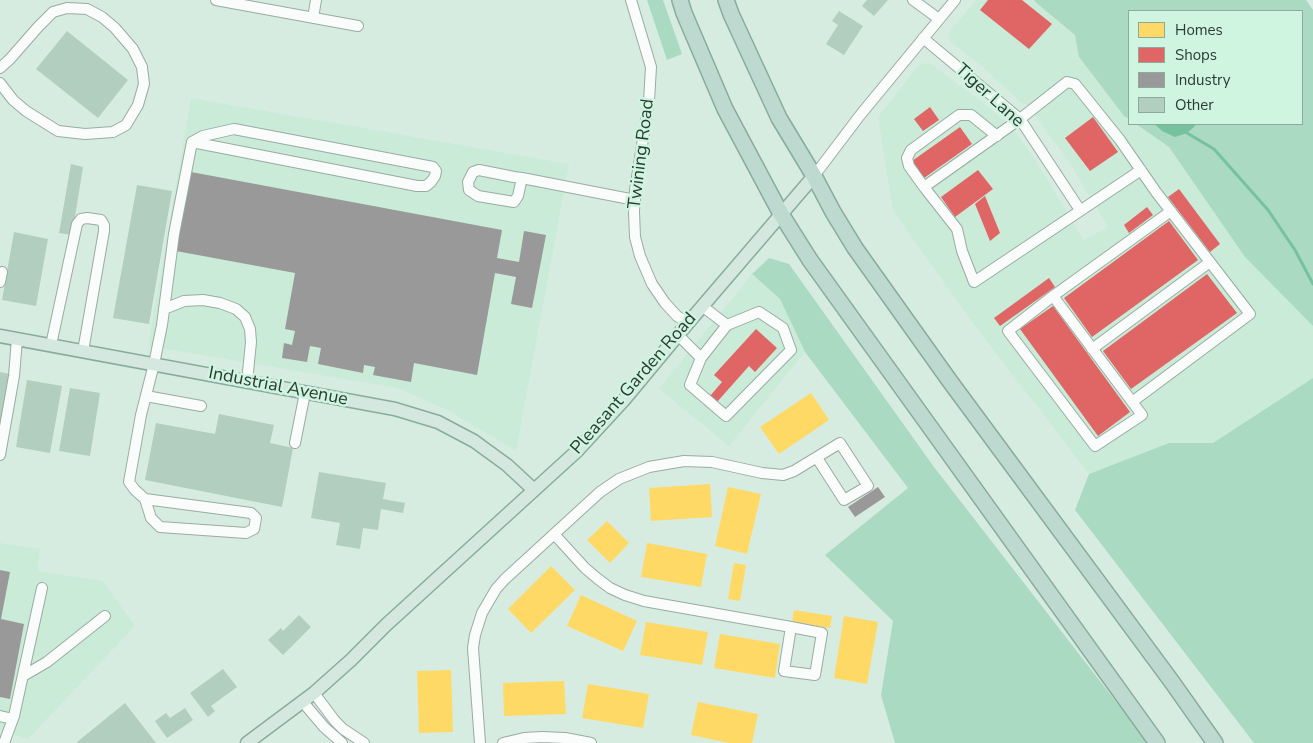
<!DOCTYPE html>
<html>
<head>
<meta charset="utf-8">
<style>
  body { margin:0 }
  #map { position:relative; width:1313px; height:743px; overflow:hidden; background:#d7ece1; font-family:"Nunito Sans",sans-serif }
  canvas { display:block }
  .legend { position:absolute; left:1128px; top:10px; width:175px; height:115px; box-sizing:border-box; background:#cff4e0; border:1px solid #8eaa9b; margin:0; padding:6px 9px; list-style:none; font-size:15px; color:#2c3b33 }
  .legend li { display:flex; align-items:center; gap:10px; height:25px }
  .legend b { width:25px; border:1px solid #8eaa9b }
</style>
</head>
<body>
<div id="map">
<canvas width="1313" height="743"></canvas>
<ul class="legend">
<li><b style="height:14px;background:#ffd966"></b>Homes</li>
<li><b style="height:14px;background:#e06666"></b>Shops</li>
<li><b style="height:14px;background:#999"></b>Industry</li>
<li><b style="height:14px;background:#b2cebf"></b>Other</li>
</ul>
</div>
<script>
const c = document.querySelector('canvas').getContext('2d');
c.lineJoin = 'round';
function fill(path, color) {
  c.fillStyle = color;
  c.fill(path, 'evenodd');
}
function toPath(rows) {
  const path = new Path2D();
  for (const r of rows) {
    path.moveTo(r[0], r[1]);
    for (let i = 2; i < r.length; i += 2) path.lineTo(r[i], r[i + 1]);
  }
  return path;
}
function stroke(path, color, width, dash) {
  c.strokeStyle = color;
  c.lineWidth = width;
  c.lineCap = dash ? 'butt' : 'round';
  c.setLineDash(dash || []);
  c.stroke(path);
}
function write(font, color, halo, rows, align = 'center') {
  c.font = font + ' "Nunito Sans",sans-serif';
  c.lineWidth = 5;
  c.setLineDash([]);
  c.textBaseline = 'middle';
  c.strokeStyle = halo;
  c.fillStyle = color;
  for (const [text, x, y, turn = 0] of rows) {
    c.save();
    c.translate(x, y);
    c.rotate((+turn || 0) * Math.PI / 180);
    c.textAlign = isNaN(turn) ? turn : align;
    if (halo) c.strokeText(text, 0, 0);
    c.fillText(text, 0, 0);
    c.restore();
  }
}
fill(toPath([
  [976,0,1035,0,1034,1,1075,35,1079,57,1124,116,1129,119,1129,124,1136,124,1169,147,1245,257,1313,326,1313,378,1213,443,1169,443,1089,474,972,322,893,211,878,117,917,67,925,63,931,64,991,109,1016,133,1032,155,1084,240,1108,227,1067,159,1027,105,1020,102,983,67,950,42,948,36,951,30],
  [191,98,569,164,516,451,449,411,398,388,148,346],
  [752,274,780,299,805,352,729,446,659,389],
  [0,543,40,549,37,571,103,581,135,626,28,739,0,730]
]), '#c9ebd8');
fill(toPath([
  [647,0,663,0,682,54,667,60],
  [1035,0,1306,0,1313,10,1313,326,1245,257,1169,147,1136,124,1154,124,1162,131,1194,126,1195,124,1302,124,1302,11,1129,11,1129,79,1128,84,1129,91,1129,119,1124,116,1079,57,1075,35,1034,1],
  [769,258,789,264,934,467,1148,743,895,743,881,695,893,621,825,555,908,488,805,352,780,299,752,274],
  [1313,378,1313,743,1254,743,1075,510,1089,474,1169,443,1213,443]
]), '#abdac2');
fill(toPath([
  [1154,124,1195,124,1195,126,1187,133,1175,137,1162,131]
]), '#76c29e');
fill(toPath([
  [811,393,829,420,779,454,760,427],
  [710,484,712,517,651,521,649,488],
  [728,487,761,494,747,554,715,546],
  [607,521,629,543,610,563,587,540],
  [647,543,707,554,701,587,641,577],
  [734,563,746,565,740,601,728,599],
  [551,566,575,590,531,633,508,609],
  [581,595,637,621,623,651,567,626],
  [794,610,832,616,830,628,792,622],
  [844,616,878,622,867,684,834,678],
  [646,622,708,632,702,665,640,655],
  [720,634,780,644,775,678,714,668],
  [451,670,453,732,419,733,417,671],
  [564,681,566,714,504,716,503,683],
  [588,684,649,694,643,728,582,718],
  [698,702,758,714,752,743,729,743,691,735]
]), '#ffd966');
fill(toPath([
  [988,0,1022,0,1052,24,1029,49,980,10],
  [930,107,939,120,923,131,914,119],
  [1093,117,1118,152,1090,171,1065,138],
  [960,127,972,144,924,178,912,161],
  [978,170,993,189,955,217,941,197],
  [1179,189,1220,244,1210,252,1168,197],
  [985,196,1000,233,990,241,975,204],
  [1147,207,1153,215,1129,233,1124,225],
  [1169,221,1198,260,1092,337,1064,298],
  [1207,274,1237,313,1131,389,1103,351],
  [1049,278,1055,287,1000,326,994,318],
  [1053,306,1130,412,1098,436,1020,329],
  [756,329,777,348,755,372,749,366,717,402,710,396,722,382,714,375]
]), '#e06666');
fill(toPath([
  [191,172,502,230,497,258,519,262,524,231,546,235,532,308,511,304,516,277,495,273,477,375,414,363,411,382,373,375,375,367,364,365,363,373,318,364,321,348,310,346,307,362,282,358,284,343,292,345,295,331,285,329,295,273,176,251],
  [878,487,885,497,855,517,848,507],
  [0,570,10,572,1,619,24,624,10,699,0,697]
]), '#999');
stroke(toPath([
  [1182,124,1187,133,1214,149,1268,210,1295,250,1313,284]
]), '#76c29e', 3);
fill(toPath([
  [867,0,888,0,874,16,862,6],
  [839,11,863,26,844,55,826,44,838,25,832,21],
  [67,31,128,80,98,118,36,69],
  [71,164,83,167,72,235,59,233],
  [137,185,172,191,149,324,113,318],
  [14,232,48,239,36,306,2,300],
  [0,372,10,374,1,424,0,424],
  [27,380,62,386,50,453,16,447],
  [70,388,100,393,90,456,59,451],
  [219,414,274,425,270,443,293,448,282,507,145,480,156,423,215,434],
  [319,472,386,483,383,499,405,503,403,513,381,509,378,530,363,528,360,549,336,545,340,523,311,518],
  [299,615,311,627,283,655,268,640,281,628,283,631],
  [223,669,237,687,211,706,215,711,208,717,190,693],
  [125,703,156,743,78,743,77,742],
  [185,708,193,720,167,738,155,721,166,713,170,718]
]), '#b2cebf');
const minor = toPath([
  [216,0,358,26],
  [631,0,651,67,649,101,635,190,634,212,635,237,640,256,652,284,665,303,677,316,688,323],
  [913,0,939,19],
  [313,18,316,0],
  [923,38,1020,119,1080,210],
  [0,68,10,59,38,27,53,12,67,8,87,9,102,17,115,28,133,49,142,67,144,84,138,105,126,125,113,132,85,134,58,131,26,111,13,100,0,83],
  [234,129,433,167,436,171,435,176,431,182,426,186,417,186,192,142,203,136,234,129],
  [814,176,861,114,955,0],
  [522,178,518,196,514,202,478,196,469,190,468,182,473,172,479,170,514,177,522,178,635,200],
  [924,187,909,166,907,158,911,150,959,115,971,115,997,136],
  [0,282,2,272],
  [1053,296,1142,415,1095,446,1008,331,1053,296],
  [1053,296,1171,211],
  [164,309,184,301,203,300,220,303,236,309,245,317,250,329,251,342,247,382],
  [678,335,701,358,690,385,726,416,791,350,783,328,759,312,727,325,702,306],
  [51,345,77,224,81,219,87,218,101,220,104,225,104,231,83,351],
  [1092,349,1210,262],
  [701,358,727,325],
  [146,396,201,406],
  [1132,402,1250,314,1156,192,1120,140,1075,84,1067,82,1020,119,924,187,957,229,962,251,974,282,1141,170],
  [295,443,305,393],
  [0,455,14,376,17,339],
  [145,499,151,518,160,527,246,533,254,529,256,518,251,513,145,499,135,490,129,482,141,415,154,364,162,325,174,234,192,142],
  [554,534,585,568,598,579,610,588,625,595,644,601,672,606,791,627,822,633,815,675,784,671,791,627],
  [23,676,47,662,105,616],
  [314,693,335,721,343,729,364,743],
  [302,701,324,727,342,743],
  [0,716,13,719],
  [4,743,14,716,42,588],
  [480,743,473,648,475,635,482,613,496,589,505,579,600,492,619,479,649,467,684,461,712,462,762,473,783,475,794,471,840,443,868,486,844,500,817,458],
  [503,743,524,738,542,737,565,738,591,743]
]);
const major = toPath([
  [0,336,395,409,438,422,474,441,507,465,534,490],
  [247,743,314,693,351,660,386,625,577,451,624,400,688,323,814,176]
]);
const highway = toPath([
  [680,0,684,13,725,109,781,214,810,260,1157,743],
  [726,0,731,14,779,118,814,176,833,212,855,248,949,380,1172,682,1215,743]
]);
stroke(minor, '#9aaba2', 12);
stroke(major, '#87ac9d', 15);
stroke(highway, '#87ac9d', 18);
stroke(minor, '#f9fcfa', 10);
stroke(major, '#d5e8e0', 12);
stroke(highway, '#bed9d0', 15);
write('18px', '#2c3b33', '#cff4e0', [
  ["Tiger Lane",989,96,42],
  ["Twining Road",642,154,-83],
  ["Pleasant Garden Road",634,384,-49],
  ["Industrial Avenue",278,387,11]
]);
</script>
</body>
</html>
